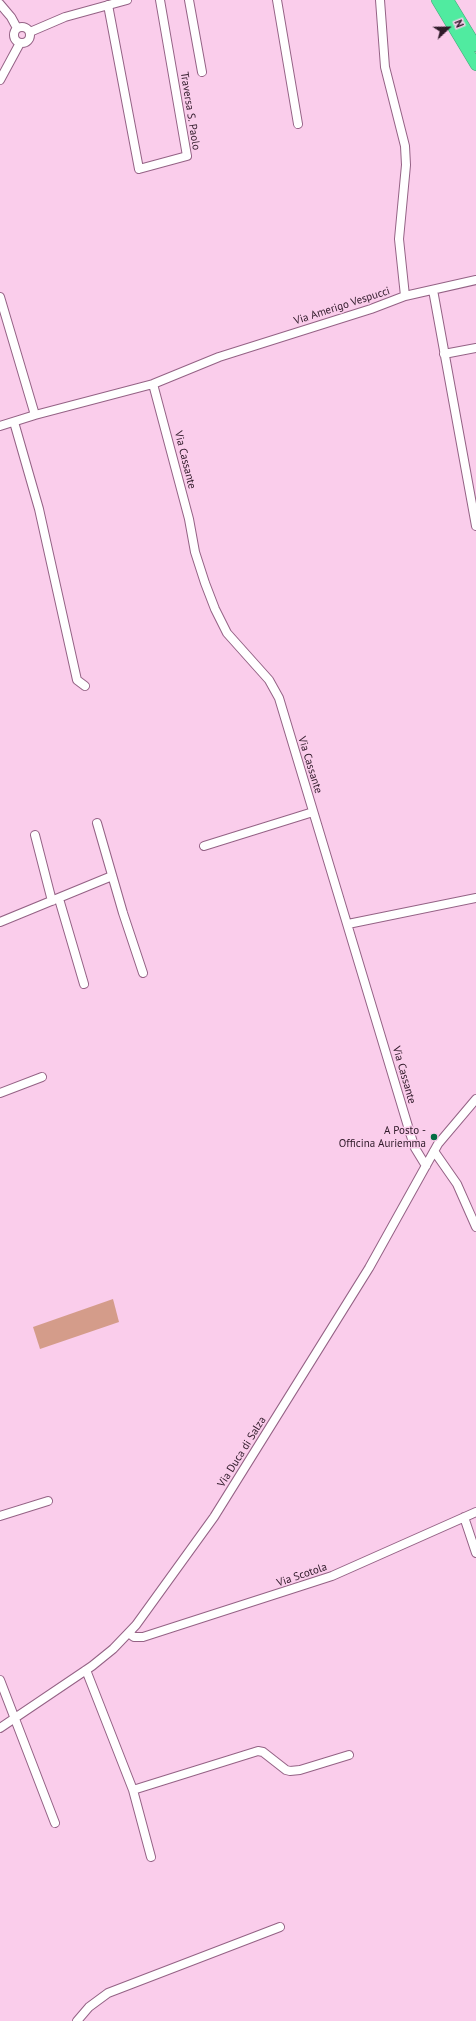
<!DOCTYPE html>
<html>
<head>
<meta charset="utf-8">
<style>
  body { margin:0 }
  #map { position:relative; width:476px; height:2021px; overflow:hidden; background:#facdeb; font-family:"PT Sans",sans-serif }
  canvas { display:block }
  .north { position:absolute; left:428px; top:8px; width:40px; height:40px; -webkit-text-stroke:3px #facdeb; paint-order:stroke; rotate:68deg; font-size:11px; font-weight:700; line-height:16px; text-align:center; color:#2e1928 }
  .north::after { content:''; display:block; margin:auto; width:14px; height:18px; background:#2e1928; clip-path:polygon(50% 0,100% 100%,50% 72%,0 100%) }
</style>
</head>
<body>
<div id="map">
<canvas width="476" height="2021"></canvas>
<div class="north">N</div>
</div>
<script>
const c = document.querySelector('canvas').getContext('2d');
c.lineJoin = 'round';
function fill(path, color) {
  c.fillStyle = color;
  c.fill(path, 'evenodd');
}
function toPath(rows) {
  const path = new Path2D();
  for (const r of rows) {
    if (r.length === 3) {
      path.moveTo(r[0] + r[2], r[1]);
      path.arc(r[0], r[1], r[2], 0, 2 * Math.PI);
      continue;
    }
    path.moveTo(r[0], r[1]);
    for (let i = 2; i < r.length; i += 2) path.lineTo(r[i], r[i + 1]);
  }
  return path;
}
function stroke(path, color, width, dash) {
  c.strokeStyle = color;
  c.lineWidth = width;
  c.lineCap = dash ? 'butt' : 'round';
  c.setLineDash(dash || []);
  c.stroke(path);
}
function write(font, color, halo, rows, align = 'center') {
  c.font = font + ' "PT Sans",sans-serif';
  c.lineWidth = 3;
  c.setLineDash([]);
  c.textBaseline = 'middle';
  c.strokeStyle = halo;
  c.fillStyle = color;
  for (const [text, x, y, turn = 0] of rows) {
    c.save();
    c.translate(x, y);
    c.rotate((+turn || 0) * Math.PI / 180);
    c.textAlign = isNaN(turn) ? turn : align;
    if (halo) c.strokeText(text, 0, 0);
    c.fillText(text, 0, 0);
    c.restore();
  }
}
fill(toPath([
  [113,1299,119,1322,40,1349,33,1327]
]), '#d49c8a');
const minor = toPath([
  [189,0,202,72],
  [277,0,298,124],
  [0,4,11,17,17,28],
  [108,5,139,169,187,156,160,0],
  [22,35,8],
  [30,32,65,17,127,0],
  [0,80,20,43],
  [433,290,476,526],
  [405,296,476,280],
  [0,297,35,415],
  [444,354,476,348],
  [153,384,189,519,195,552,205,583,215,609,227,633,269,680,279,698,410,1133,415,1148,426,1166],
  [14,422,39,509,77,680,85,686],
  [0,426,35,415,153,384,219,357,371,309,405,296,399,239,406,165,405,146,385,67,380,0],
  [97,823,123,913,143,973],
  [35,835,52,901],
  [204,846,313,812],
  [59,899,84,984],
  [0,922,112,876],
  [348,924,476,898],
  [0,1093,42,1077],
  [434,1151,457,1184,476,1227],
  [0,1516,48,1501],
  [464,1517,476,1553],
  [130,1634,134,1637,143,1637,332,1576,476,1512],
  [86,1670,133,1790,151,1857],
  [0,1680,55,1823],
  [0,1728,92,1666,113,1649,136,1625,214,1517,369,1268,438,1144,476,1099],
  [133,1790,258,1751,263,1752,286,1770,290,1771,300,1770,349,1755],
  [77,2021,89,2007,108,1993,280,1927]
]);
const highway = toPath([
  [437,0,476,65],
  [448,0,476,46]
]);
stroke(minor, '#946285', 10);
stroke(highway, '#44a276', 12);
stroke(minor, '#fff', 8);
stroke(highway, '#50eba0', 11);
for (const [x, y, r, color] of [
  [434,1137,4,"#046c43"]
]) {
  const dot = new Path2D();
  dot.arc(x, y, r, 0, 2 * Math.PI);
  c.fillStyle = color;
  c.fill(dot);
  stroke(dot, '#facdeb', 1.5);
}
write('11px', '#2e1928', '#facdeb', [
  ["Traversa S. Paolo",190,111,81],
  ["Via Amerigo Vespucci",342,306,-18],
  ["Via Cassante",185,460,76],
  ["Via Cassante",310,765,73],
  ["Via Cassante",404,1075,74],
  ["Via Duca di Salza",242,1452,-58],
  ["Via Scotola",302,1575,-19]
]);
write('11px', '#2e1928', '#facdeb', [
  ["A Posto -",426,1131],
  ["Officina Auriemma",426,1144]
], 'right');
</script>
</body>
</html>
